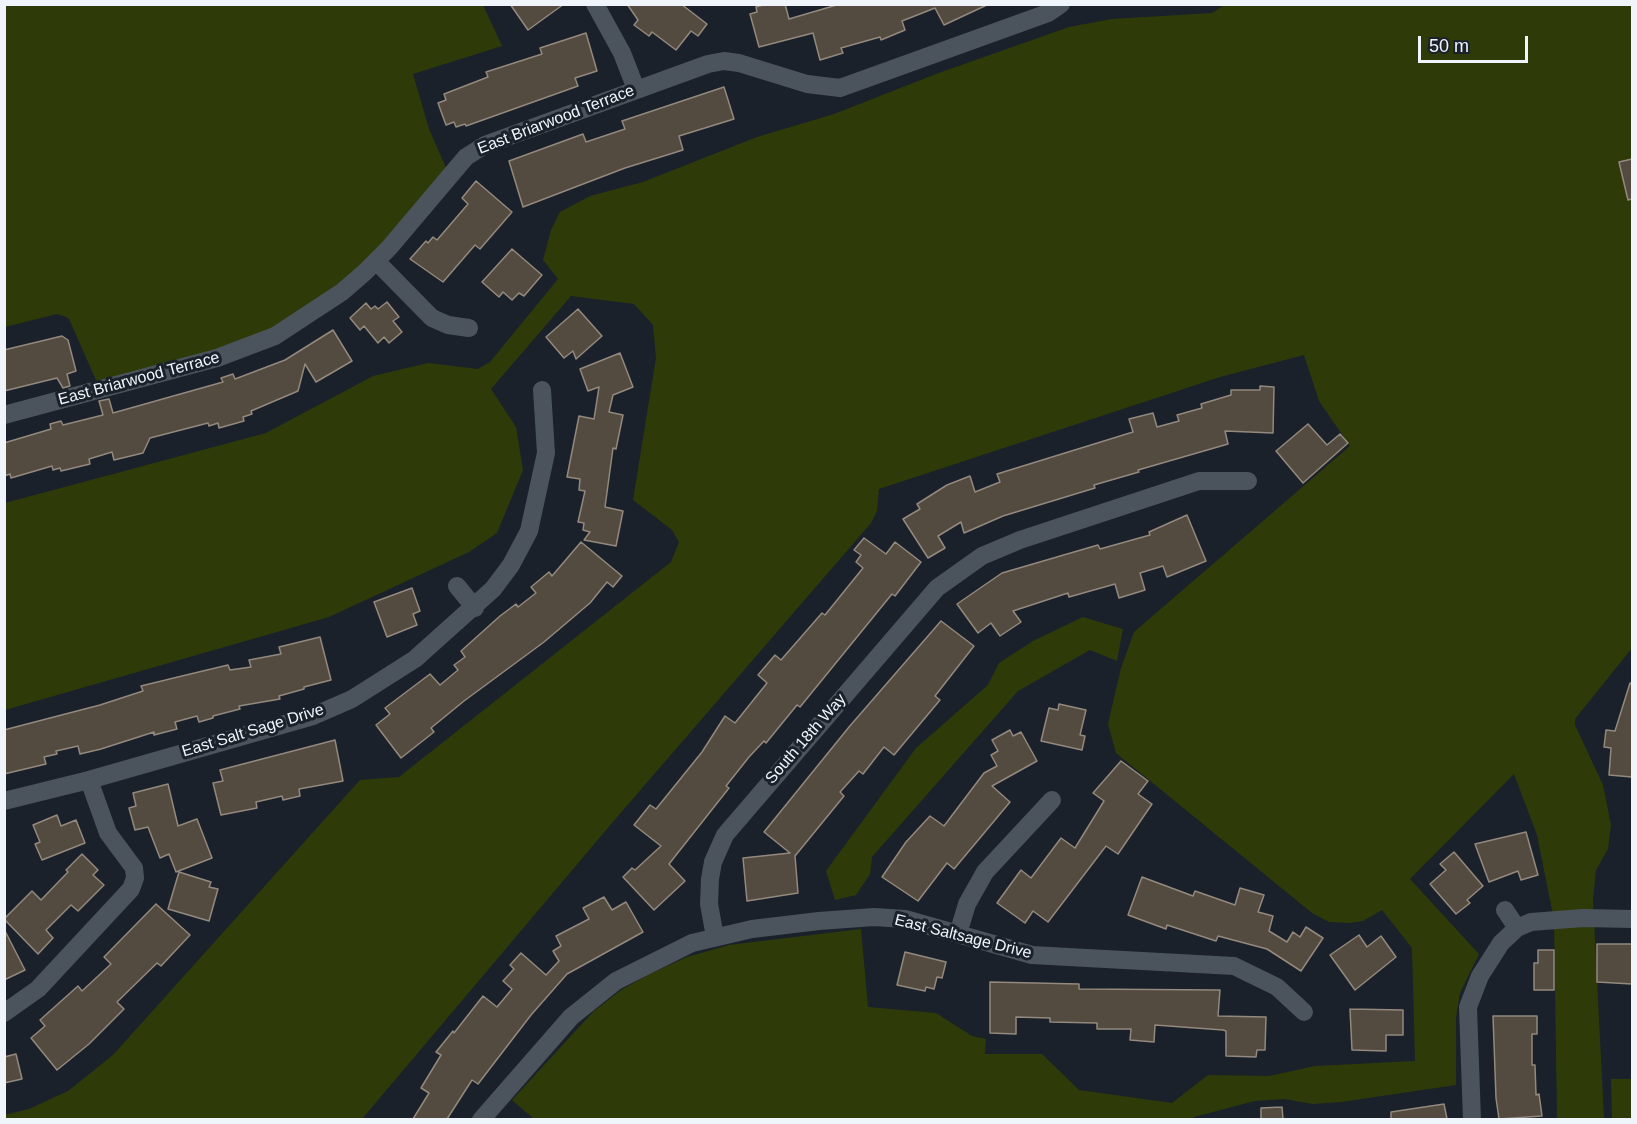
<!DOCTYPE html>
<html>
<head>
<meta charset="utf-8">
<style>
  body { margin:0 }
  #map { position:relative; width:1637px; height:1124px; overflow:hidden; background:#1a212a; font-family:Arial,sans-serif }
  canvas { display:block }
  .frame { position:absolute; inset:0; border:6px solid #f0f5fc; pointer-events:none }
  .scale { position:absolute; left:1418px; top:36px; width:110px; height:27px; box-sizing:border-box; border:3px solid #f0f5fc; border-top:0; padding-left:8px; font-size:18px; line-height:21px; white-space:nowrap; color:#f0f5fc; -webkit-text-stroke:4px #1a212a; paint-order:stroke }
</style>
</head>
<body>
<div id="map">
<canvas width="1637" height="1124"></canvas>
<div class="frame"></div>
<div class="scale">50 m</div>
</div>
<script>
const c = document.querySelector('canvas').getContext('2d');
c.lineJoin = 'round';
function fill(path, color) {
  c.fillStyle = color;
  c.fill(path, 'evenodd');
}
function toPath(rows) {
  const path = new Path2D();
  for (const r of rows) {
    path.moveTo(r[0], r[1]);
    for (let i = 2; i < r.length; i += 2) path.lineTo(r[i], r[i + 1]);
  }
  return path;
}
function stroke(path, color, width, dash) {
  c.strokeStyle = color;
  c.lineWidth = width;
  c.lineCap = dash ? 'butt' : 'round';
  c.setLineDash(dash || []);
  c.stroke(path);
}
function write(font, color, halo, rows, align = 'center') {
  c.font = font + ' Arial,sans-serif';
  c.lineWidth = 6;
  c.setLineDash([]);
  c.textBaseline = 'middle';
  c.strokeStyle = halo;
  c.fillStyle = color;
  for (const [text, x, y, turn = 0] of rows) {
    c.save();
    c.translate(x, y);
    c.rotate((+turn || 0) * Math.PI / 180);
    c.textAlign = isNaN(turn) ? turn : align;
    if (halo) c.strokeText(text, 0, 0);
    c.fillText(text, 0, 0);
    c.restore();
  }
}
fill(toPath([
  [1226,4,1632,5,1632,648,1575,719,1575,725,1603,785,1611,825,1608,849,1596,870,1593,900,1604,1119,1557,1119,1554,920,1537,835,1514,774,1410,879,1479,954,1460,993,1456,1017,1456,1085,1341,1102,1313,1104,1284,1099,1255,1101,1194,1117,1191,1120,535,1120,512,1100,593,1012,621,990,650,974,687,957,729,945,861,929,868,1007,936,1013,972,1036,986,1039,985,1054,1042,1054,1079,1090,1172,1103,1208,1075,1269,1076,1315,1066,1415,1061,1412,948,1382,910,1363,921,1349,923,1329,922,1312,913,1116,753,1108,724,1121,668,1134,632,1350,446,1319,401,1304,355,1220,377,879,489,877,511,871,523,612,823,362,1119,5,1120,4,1115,29,1109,68,1091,113,1055,360,780,399,777,671,562,679,542,672,530,633,500,656,358,653,325,634,304,571,296,491,389,516,427,523,470,497,533,469,552,329,617,5,710,5,503,266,433,373,376,428,363,478,369,490,362,558,279,543,260,551,230,560,212,590,196,643,182,757,137,834,114,936,74,1069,27,1112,19,1212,13],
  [4,5,483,5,502,46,413,74,429,129,450,177,389,248,302,320,100,389,69,319,64,316,57,314,5,327],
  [1083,617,1123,629,1117,661,1090,650,1018,691,872,857,870,874,856,895,835,900,826,871,916,748,988,685,999,663,1033,641],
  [1611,1079,1632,1079,1632,1119,1612,1119]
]), '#2e3b09');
const building = toPath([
  [510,4,564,4,528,30,510,4],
  [627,4,681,4,707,24,698,36,691,31,676,50,652,32,649,36,634,25,638,20,627,4],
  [766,4,785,4,789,19,840,4,989,4,944,25,935,8,902,21,905,30,881,40,880,37,841,48,843,53,820,60,813,33,759,47,750,14,757,12,756,7,766,4],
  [586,33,597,71,575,78,578,86,466,126,465,124,456,127,454,122,446,125,438,103,446,100,444,94,488,77,486,72,542,54,540,48,586,33],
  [724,87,734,119,679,136,683,150,625,168,523,207,509,161,583,134,586,142,625,129,622,121,724,87],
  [1632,159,1632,199,1628,200,1619,162,1632,159],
  [476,181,512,212,480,249,475,245,443,282,410,259,426,241,428,243,433,237,437,240,468,204,462,198,476,181],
  [512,249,542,275,524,296,519,293,512,300,503,292,499,297,482,282,512,249],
  [387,302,399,317,393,321,402,332,389,343,384,337,378,343,364,326,360,330,350,318,366,303,371,309,375,306,378,309,387,302],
  [578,309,602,336,576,359,573,351,564,358,546,337,578,309],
  [333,330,352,361,316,382,305,364,298,391,251,411,252,414,243,417,244,421,219,428,218,423,209,426,208,423,150,438,143,453,114,460,112,452,89,459,90,464,61,471,60,468,53,470,52,466,11,478,10,474,4,476,4,443,51,429,50,424,61,421,63,425,103,415,99,401,109,399,113,413,223,382,221,378,233,374,235,379,285,360,333,330],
  [62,336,68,340,76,371,67,374,70,386,63,388,57,378,4,391,4,350,62,336],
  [620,353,633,387,613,395,609,412,623,415,616,449,613,448,605,507,623,511,616,546,584,540,590,532,583,530,584,523,578,522,585,491,579,490,580,479,567,477,579,416,594,419,599,387,588,391,580,369,620,353],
  [1260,386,1274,387,1273,433,1225,431,1228,444,1138,470,1139,472,1094,485,1095,488,1003,516,964,533,961,522,938,536,945,548,928,558,903,519,920,509,917,504,947,485,970,476,975,492,1000,482,997,474,1133,432,1129,419,1153,413,1157,427,1179,421,1177,415,1202,408,1201,404,1231,395,1231,390,1260,390,1260,386],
  [1308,424,1327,445,1340,434,1348,443,1303,483,1276,451,1308,424],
  [1187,515,1206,561,1167,577,1163,566,1140,573,1145,590,1119,598,1115,584,1069,597,1068,593,1013,611,1021,622,1000,636,991,623,978,633,957,604,1002,573,1098,545,1100,549,1150,535,1149,532,1187,515],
  [864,538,886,554,895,542,921,562,895,596,892,594,800,707,797,705,766,743,764,741,749,757,726,786,729,788,669,864,685,881,654,910,623,877,632,868,635,870,661,846,634,825,650,805,656,809,702,752,725,716,735,723,767,683,758,675,775,655,781,660,822,613,825,615,863,568,856,562,861,555,854,550,864,538],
  [581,542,622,576,613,587,607,582,590,603,544,642,464,701,431,728,434,732,401,758,376,725,390,714,385,708,430,674,440,685,458,670,454,665,465,657,461,651,500,616,516,604,518,607,536,593,531,587,549,572,552,576,581,542],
  [412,588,420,611,413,614,417,625,387,637,374,602,412,588],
  [941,621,974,646,935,696,940,700,894,755,884,747,863,774,859,771,840,792,844,796,795,856,798,893,747,901,743,858,790,853,764,832,849,727,941,621],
  [320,637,331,680,304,687,304,689,279,696,280,699,239,706,240,709,213,716,213,718,199,722,197,716,175,722,177,729,154,735,154,732,101,749,80,754,78,746,56,751,57,754,44,757,46,764,4,774,4,730,100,705,143,691,141,686,182,676,228,665,230,670,251,667,249,660,281,654,279,647,320,637],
  [1630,683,1632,684,1632,777,1609,775,1611,748,1604,747,1606,730,1615,731,1630,683],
  [1059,704,1086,710,1080,735,1085,736,1082,750,1041,741,1049,708,1058,710,1059,704],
  [1010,730,1013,736,1021,732,1037,761,992,786,1010,802,954,869,947,863,918,901,882,877,906,842,930,816,944,826,984,773,997,766,991,755,998,751,992,740,1010,730],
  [335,740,343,781,299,789,300,796,283,800,282,796,256,802,257,808,221,815,213,783,223,781,220,770,335,740],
  [1121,761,1148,781,1138,794,1152,804,1118,854,1106,846,1048,922,1033,911,1025,923,997,903,1021,870,1031,878,1061,838,1075,848,1104,801,1093,793,1121,761],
  [168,784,178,826,197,819,212,858,176,872,169,854,160,858,148,827,135,830,129,808,136,806,133,793,168,784],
  [57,815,61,826,76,820,85,843,42,860,35,844,40,842,33,825,57,815],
  [1526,832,1538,875,1521,880,1518,871,1489,882,1475,844,1526,832],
  [1454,852,1483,886,1467,900,1470,903,1456,914,1430,884,1446,870,1440,864,1454,852],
  [82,854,98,870,93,875,104,885,78,911,71,905,46,930,53,938,38,954,4,919,32,891,41,900,68,872,66,870,82,854],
  [179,872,211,882,209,887,218,889,209,921,168,909,179,872],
  [1142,877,1193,896,1195,891,1235,905,1240,888,1264,895,1258,912,1273,916,1269,931,1287,942,1293,932,1300,937,1306,927,1323,938,1301,971,1267,949,1218,936,1216,941,1167,925,1166,929,1128,915,1142,877],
  [604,897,612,910,626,902,643,932,567,974,531,1015,478,1084,472,1080,447,1119,413,1119,429,1093,421,1088,441,1055,436,1052,453,1031,454,1033,483,996,497,1007,512,989,503,981,514,969,510,965,521,953,546,975,559,961,553,951,561,946,556,936,589,919,583,908,604,897],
  [156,904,190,935,161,966,157,963,117,1002,124,1009,89,1044,57,1070,31,1038,45,1026,40,1020,78,986,82,991,111,964,104,957,156,904],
  [4,929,25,970,4,980,4,929],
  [1359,935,1367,947,1381,936,1396,957,1355,990,1330,955,1359,935],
  [1597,944,1632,944,1632,984,1597,982,1597,944],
  [1538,950,1554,950,1554,990,1534,990,1534,963,1538,963,1538,950],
  [905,952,946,962,942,978,937,977,934,989,926,987,925,991,897,985,905,952],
  [990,982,1079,984,1079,989,1220,990,1218,1016,1266,1017,1265,1050,1257,1050,1256,1057,1226,1056,1226,1031,1223,1030,1155,1025,1154,1042,1130,1040,1131,1029,1097,1029,1097,1023,1050,1022,1050,1018,1016,1017,1016,1034,990,1033,990,982],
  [1350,1009,1403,1010,1403,1035,1386,1035,1386,1051,1352,1050,1350,1009],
  [1493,1016,1537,1016,1537,1034,1532,1034,1532,1065,1535,1065,1536,1095,1539,1094,1542,1116,1499,1119,1496,1098,1493,1016],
  [16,1054,22,1079,4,1083,4,1057,16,1054],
  [1444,1104,1447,1119,1391,1119,1391,1112,1444,1104],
  [1282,1107,1283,1119,1261,1119,1261,1108,1282,1107]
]);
fill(building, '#534a40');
stroke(building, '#93897e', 1.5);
stroke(toPath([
  [595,4,622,53,636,89],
  [376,261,432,318,448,325,469,328],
  [4,415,217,358,275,336,342,292,365,272,389,248,466,157,485,145,708,64,724,61,739,63,807,84,840,88,1048,13,1061,4],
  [457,586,475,608],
  [4,801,89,780,313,716,352,699,415,659,493,589,511,565,529,531,546,453,542,390],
  [1505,910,1517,928],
  [958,934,967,904,985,872,1052,800],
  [715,937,709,904,710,879,713,862,725,835,937,588,982,556,1020,540,1199,481,1248,481],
  [4,1013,38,989,131,889,135,878,134,868,108,833,89,780],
  [481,1120,571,1017,616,981,692,943,752,929,819,921,874,917,905,919,1032,955,1234,966,1277,987,1304,1012],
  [1472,1120,1468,1007,1480,976,1501,943,1517,928,1531,922,1583,918,1632,919]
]), '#4b535d', 18);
write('16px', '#f0f5fc', '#1a212a', [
  ["East Briarwood Terrace",556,120,-21],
  ["East Briarwood Terrace",139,379,-15],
  ["East Salt Sage Drive",253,731,-17],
  ["South 18th Way",806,739,-49],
  ["East Saltsage Drive",963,937,14]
]);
</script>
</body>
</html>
